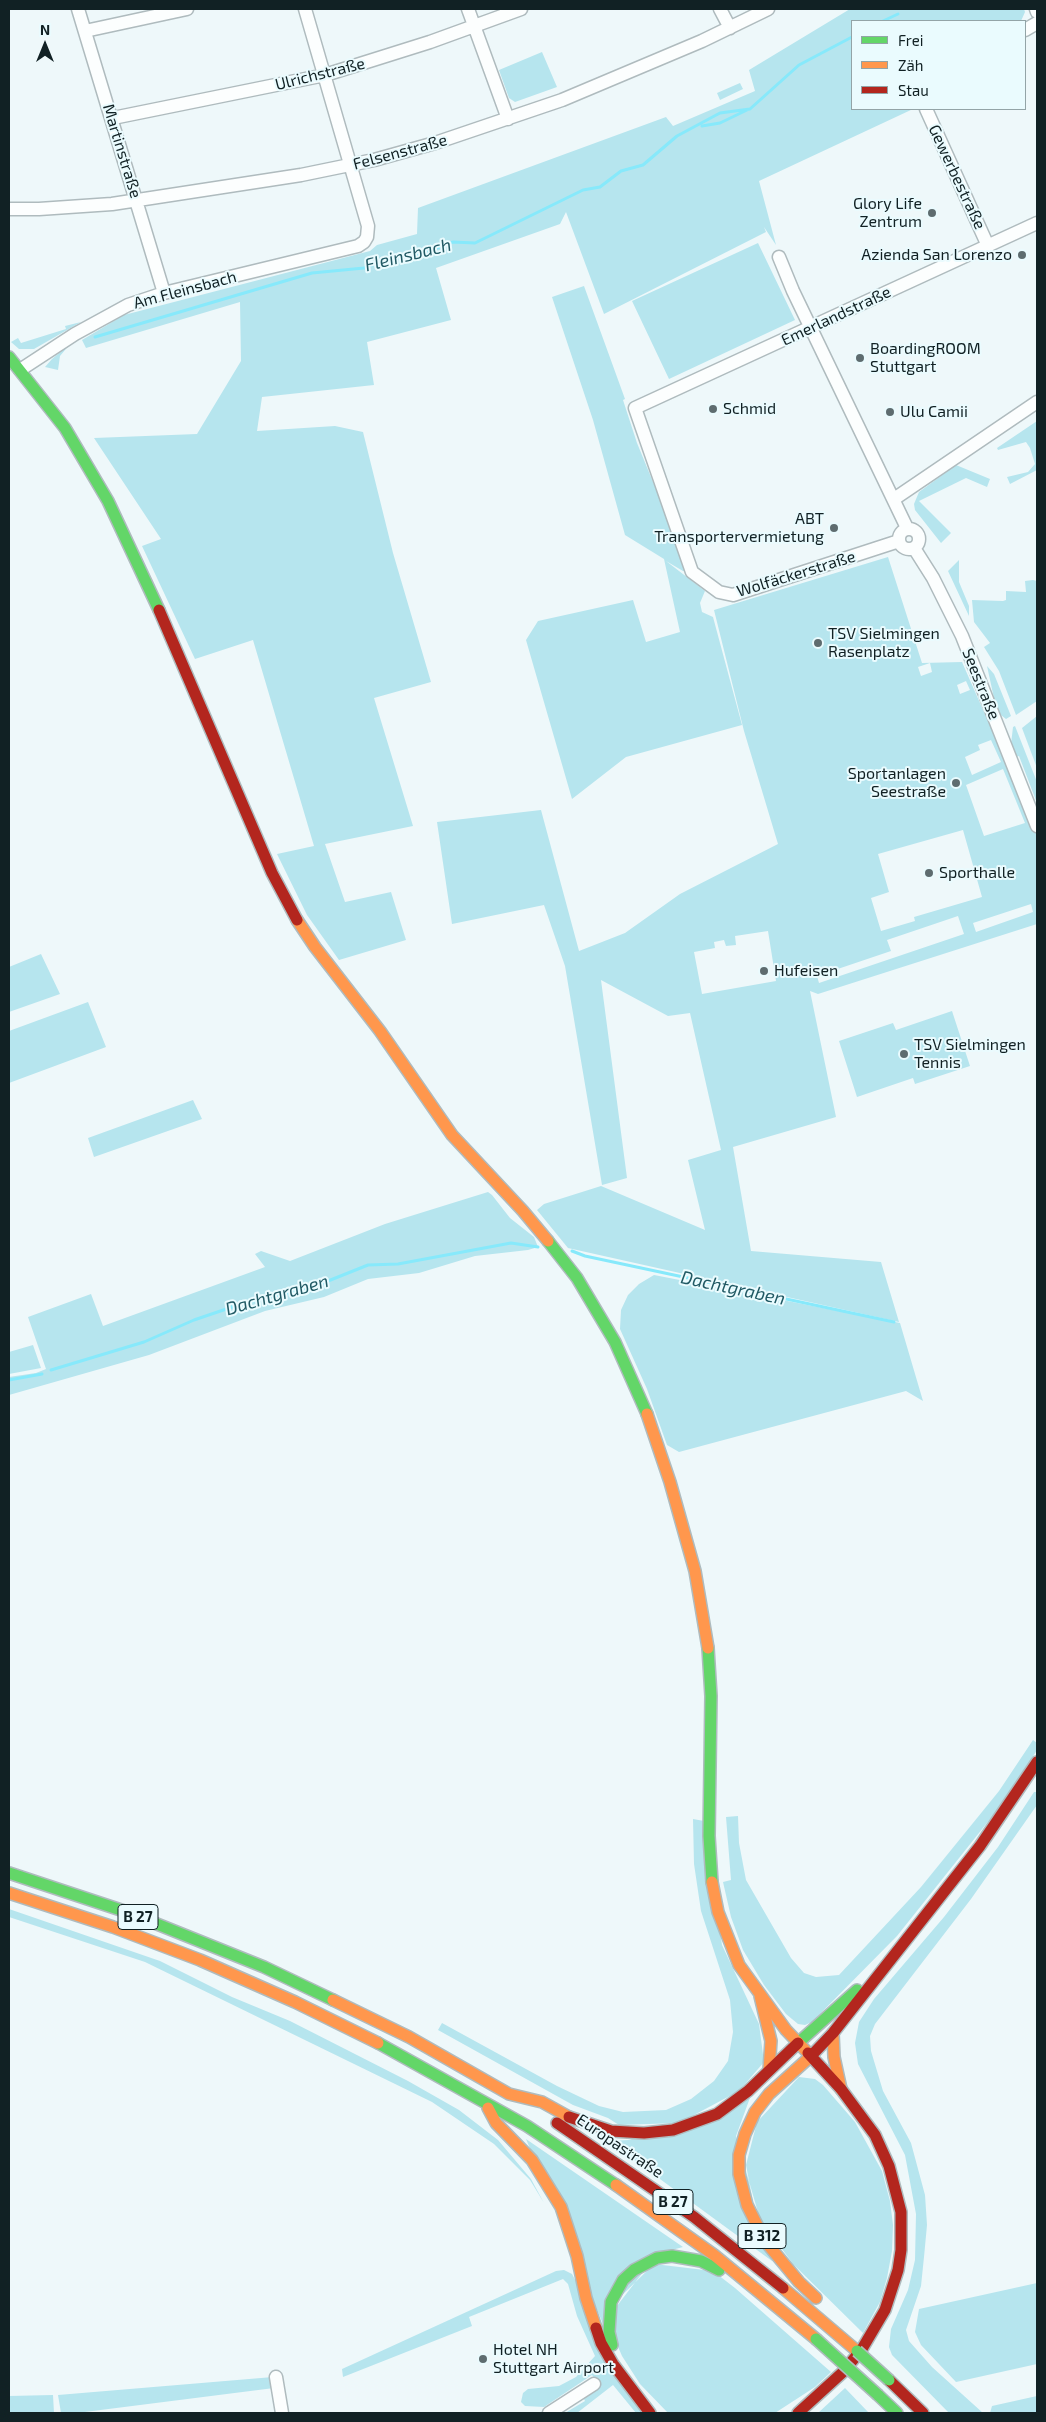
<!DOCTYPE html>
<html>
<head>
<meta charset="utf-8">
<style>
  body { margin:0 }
  #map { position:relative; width:1046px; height:2422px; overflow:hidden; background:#eef8fa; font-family:"Exo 2",sans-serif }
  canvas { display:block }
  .frame { position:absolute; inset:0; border:10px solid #112124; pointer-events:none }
  .legend { position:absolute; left:851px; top:20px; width:175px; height:90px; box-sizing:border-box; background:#eafbfe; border:1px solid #93a4a7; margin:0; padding:6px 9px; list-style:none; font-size:15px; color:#112124 }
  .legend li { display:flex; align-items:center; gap:10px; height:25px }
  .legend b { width:25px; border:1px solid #93a4a7 }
  .north { position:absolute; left:20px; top:20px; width:50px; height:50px; -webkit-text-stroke:4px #eafbfe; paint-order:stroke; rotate:0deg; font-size:14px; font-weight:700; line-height:20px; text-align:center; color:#112124 }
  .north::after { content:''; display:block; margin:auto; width:18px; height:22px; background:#112124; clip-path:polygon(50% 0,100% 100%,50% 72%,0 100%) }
</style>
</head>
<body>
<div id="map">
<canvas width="1046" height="2422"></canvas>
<div class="frame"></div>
<ul class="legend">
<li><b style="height:6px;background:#63d668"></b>Frei</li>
<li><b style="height:6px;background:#ff974d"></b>Zäh</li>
<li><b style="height:6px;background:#b3261e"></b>Stau</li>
</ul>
<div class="north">N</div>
</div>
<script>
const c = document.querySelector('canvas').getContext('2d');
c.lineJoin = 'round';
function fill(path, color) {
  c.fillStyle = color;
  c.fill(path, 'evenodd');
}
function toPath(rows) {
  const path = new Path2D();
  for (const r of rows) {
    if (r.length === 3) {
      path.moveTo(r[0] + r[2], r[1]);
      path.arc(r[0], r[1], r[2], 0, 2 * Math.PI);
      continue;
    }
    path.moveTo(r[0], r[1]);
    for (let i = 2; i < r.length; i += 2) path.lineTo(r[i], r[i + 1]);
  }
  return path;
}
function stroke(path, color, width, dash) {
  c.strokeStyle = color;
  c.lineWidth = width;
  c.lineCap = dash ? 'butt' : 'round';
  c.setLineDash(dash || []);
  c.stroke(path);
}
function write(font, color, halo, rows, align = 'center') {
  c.font = font + ' "Exo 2",sans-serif';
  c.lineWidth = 4;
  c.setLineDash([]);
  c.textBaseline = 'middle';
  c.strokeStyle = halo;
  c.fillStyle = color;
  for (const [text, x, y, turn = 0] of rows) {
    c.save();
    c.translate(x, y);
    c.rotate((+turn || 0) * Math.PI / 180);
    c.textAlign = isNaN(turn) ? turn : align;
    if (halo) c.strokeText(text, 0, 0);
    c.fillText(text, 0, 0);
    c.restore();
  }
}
fill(toPath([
  [850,9,1024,9,1025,12,1021,21,852,21,852,109,913,109,759,181,776,245,764,227,766,232,604,314,566,212,560,224,436,268,451,320,367,342,374,385,262,397,257,431,335,426,363,432,393,553,431,682,374,698,413,826,325,844,345,902,391,892,406,940,339,960,307,915,277,854,314,846,253,640,195,659,142,546,161,539,94,438,197,434,241,361,240,302,86,348,82,340,124,315,370,251,377,245,417,234,418,208,666,117,673,126,755,91,749,70],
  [542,52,557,87,515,102,509,98,499,70],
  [740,83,743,89,720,100,717,93],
  [758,243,795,320,669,379,632,301],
  [584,286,625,399,623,400,637,443,690,572,683,571,666,561,705,591,700,603,702,612,713,617,742,725,626,757,572,799,526,640,538,621,633,600,646,642,680,632,664,559,625,535,593,420,552,297],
  [81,322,34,349,19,349,11,342,18,338,21,343,66,329,65,326],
  [70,344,60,356,58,370,45,367,52,359],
  [1037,421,1037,470,1010,484,1007,477,1028,472,1035,464,1030,448,1026,442,998,450,997,448],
  [956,465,990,479,987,487,966,478,919,501,951,533,941,543,915,510,914,504,919,492],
  [888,557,922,663,962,662,1009,769,1037,821,1037,924,818,994,810,991,836,1117,733,1147,751,1251,881,1262,899,1322,568,1248,537,1210,544,1204,601,1186,705,1230,688,1160,721,1150,690,1013,668,1016,601,980,627,1178,602,1185,565,966,544,905,452,924,437,822,541,810,579,951,625,933,680,894,778,844,744,731,714,610],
  [930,663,932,672,921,676,918,667],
  [966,681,970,690,960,694,957,685],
  [991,740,1001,762,972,775,965,757,980,750,978,745],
  [1003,769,1025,823,984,836,966,785],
  [963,830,982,897,914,917,915,921,881,931,871,898,889,892,878,854],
  [1031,904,1033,912,976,932,973,923],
  [958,916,964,934,819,983,817,976,891,951,887,940],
  [768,931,776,981,702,994,694,952,715,948,714,942,724,940,726,946,736,945,735,936],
  [959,560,959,582,969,606,969,616,948,571],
  [1033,580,1037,581,1037,701,1016,715,999,671,984,647,990,643,974,622,972,600,1003,601,1006,600,1006,591,1026,592,1025,581],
  [987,666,994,674,1011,716,1006,719,997,712],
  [1037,716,1037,768,1022,728],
  [1015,726,1037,782,1037,803,1019,756,1016,757,1011,744,1013,727],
  [41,954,60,994,9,1012,9,967],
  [88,1002,106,1047,9,1083,9,1031],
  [952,1011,970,1066,915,1084,913,1078,857,1097,839,1041,893,1023,896,1030],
  [193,1100,202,1119,94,1157,88,1138],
  [488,1192,492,1195,510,1218,534,1237,538,1247,528,1250,475,1256,419,1273,368,1279,324,1297,265,1311,149,1355,9,1395,9,1377,36,1373,46,1369,28,1317,91,1294,103,1326,265,1267,255,1254,261,1251,290,1261,385,1224],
  [654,1275,900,1323,923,1401,906,1391,679,1452,667,1445,647,1389,620,1329,621,1310,628,1295,639,1284],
  [33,1345,41,1368,9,1374,9,1352],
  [1033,1740,1037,1743,1037,1750,1010,1794,897,1936,812,2022,805,2025,798,2024,786,2014,764,1985,743,1950,731,1917,723,1882,731,1880,726,1817,738,1816,739,1843,746,1880,791,1958,804,1973,816,1977,839,1975,921,1887,999,1791],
  [1034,1792,1037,1792,1037,1805,971,1899,875,2024,870,2036,871,2051,883,2091,911,2143,925,2195,927,2225,924,2257,921,2286,906,2330,909,2341,932,2367,983,2413,949,2413,892,2355,889,2347,891,2329,908,2290,915,2260,916,2214,905,2155,858,2064,855,2043,859,2022,874,1999,944,1917,998,1847],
  [693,1819,704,1821,722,1945,759,2024,764,2062,739,2091,679,2123,619,2125,608,2118,573,2105,438,2030,442,2023,557,2086,599,2106,623,2112,666,2110,691,2099,714,2081,728,2061,733,2032,730,2000,701,1911,694,1864],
  [9,1909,160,1961,232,1997,290,2021,408,2081,459,2110,498,2140,531,2179,544,2203,530,2180,494,2144,432,2102,145,1962,9,1917],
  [799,2077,815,2079,823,2085,855,2122,882,2171,890,2201,893,2225,892,2251,887,2278,880,2302,863,2333,793,2264,755,2212,746,2165,757,2122],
  [751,2095,736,2136,772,2261,608,2141,629,2140],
  [526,2139,683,2247,657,2254,603,2324],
  [654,2264,713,2271,735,2288,831,2372,815,2387,775,2413,668,2413,640,2384,622,2356,613,2335,616,2301],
  [564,2270,572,2274,644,2413,636,2413,613,2385,577,2413,565,2413,585,2401,582,2395,598,2382,592,2375,544,2407,525,2406,521,2402,523,2393,528,2389,559,2386,576,2377,595,2356,577,2316,568,2284,563,2279,469,2317,472,2326,343,2377,342,2369,556,2271],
  [1037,2283,1037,2364,956,2382,921,2345,915,2332,919,2309],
  [273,2377,274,2388,77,2413,61,2413,58,2395],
  [845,2388,869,2413,818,2413],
  [53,2395,54,2413,9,2413,9,2396],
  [1037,2396,1037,2413,990,2413,992,2406]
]), '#b6e5ee');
stroke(toPath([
  [883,21,898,14],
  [702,126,720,123,747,110],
  [95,337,312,273,364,268,392,257,411,257,453,242,475,243,583,190,600,187,621,171,643,165,677,136,720,113,750,109,799,65,852,37],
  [572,1251,585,1256,894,1322],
  [51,1370,144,1342,194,1320,244,1303,313,1287,368,1265,398,1264,511,1243,538,1247],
  [9,1380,42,1374]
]), '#87e9fb', 3);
const street = toPath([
  [78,9,164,293],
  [468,9,508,119],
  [720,9,730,28],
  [1036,9,1037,12],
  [1025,30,1037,23],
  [85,31,187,9],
  [926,109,988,246],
  [113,118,325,75,430,42,521,9],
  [9,209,39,209,112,204,301,175,374,160,435,143,562,100,702,41,768,9],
  [779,257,793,291,907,528],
  [20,370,75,334,128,305,164,293,358,246,364,242,367,237,368,226,305,9],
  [894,499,1037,402],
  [909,539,10],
  [899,541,733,595,719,592,692,572,635,408,1037,223],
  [914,548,933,578,962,636,1037,826],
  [276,2377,282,2413],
  [549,2413,594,2384]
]);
const fast = toPath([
  [9,357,65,428,108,501,159,610],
  [548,1241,577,1278,615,1342,647,1414],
  [708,1648,711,1696,709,1836,712,1882],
  [9,1873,127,1912,264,1967,333,2000],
  [378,2043,527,2126,616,2185],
  [798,2043,857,1990],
  [612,2345,609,2332,611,2302,623,2280,634,2270,657,2258,672,2256,701,2261,719,2270],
  [878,2395,897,2413]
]);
const slow = toPath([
  [297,920,315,947,380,1031,452,1135,523,1211,548,1241],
  [647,1414,670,1482,695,1571,708,1648],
  [712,1882,718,1912,739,1965,786,2030,808,2053],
  [9,1893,113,1927,200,1960,295,2002,378,2043],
  [760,1996,771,2041,769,2070],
  [333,2000,409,2037,509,2094,542,2102,569,2117],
  [833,2033,834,2057,841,2089],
  [811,2056,769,2094,755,2112,745,2134,739,2155,739,2174,747,2205,765,2241,799,2282,816,2298],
  [488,2108,496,2123,532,2160,561,2207,577,2256,586,2298,596,2328],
  [616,2185,714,2255,816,2339],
  [783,2288,857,2351]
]);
const jam = toPath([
  [159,610,272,873,297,920],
  [811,2056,833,2033,980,1846,1037,1762],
  [569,2117,611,2131,644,2133,673,2130,717,2114,748,2091,798,2043],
  [557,2123,694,2217,783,2288],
  [596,2328,601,2343,613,2364,650,2413],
  [889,2380,923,2413],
  [798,2413,843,2372,862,2349,885,2310,898,2270,901,2250,901,2212,889,2166,875,2135,841,2089,808,2053]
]);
stroke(street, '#afbbbe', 15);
stroke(fast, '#afbbbe', 14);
stroke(slow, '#afbbbe', 14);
stroke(jam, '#afbbbe', 14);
stroke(street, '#fcfefe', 12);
stroke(fast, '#63d668', 11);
stroke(slow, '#ff974d', 11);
stroke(jam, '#b3261e', 11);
const fastBridge = toPath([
  [816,2339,878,2395],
  [857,2351,889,2380]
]);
stroke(fastBridge, '#afbbbe', 14, []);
stroke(fastBridge, '#63d668', 11);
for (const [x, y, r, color] of [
  [932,213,5,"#5e6c6f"],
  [1022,255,5,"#5e6c6f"],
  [860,358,5,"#5e6c6f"],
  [713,409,5,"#5e6c6f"],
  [890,412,5,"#5e6c6f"],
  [834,528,5,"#5e6c6f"],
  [818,643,5,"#5e6c6f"],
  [956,783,5,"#5e6c6f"],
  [929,873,5,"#5e6c6f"],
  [764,971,5,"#5e6c6f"],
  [904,1054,5,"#5e6c6f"],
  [483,2359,5,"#5e6c6f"]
]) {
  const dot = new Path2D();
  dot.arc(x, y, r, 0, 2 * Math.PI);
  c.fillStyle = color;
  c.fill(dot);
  stroke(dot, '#eafbfe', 2);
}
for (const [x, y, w] of [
  [138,1917,40],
  [673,2202,40],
  [762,2236,48]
]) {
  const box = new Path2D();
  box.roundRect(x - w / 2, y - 12.5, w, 25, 4);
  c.fillStyle = '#eafbfe';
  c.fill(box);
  stroke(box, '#112124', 1);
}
write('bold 15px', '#112124', null, [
  ["B 27",138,1917],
  ["B 27",673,2202],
  ["B 312",762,2236]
]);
write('16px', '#112124', '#eafbfe', [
  ["Ulrichstraße",320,74,-14],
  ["Martinstraße",122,151,73],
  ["Felsenstraße",400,152,-15],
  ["Gewerbestraße",957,177,65],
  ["Am Fleinsbach",185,290,-15],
  ["Emerlandstraße",836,316,-25],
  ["Wolfäckerstraße",796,574,-17],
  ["Seestraße",981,684,68],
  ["Europastraße",620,2146,34]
]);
write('16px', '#112124', '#eafbfe', [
  ["Glory Life",922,204,"right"],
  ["Zentrum",922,222,"right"],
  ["Azienda San Lorenzo",1012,255,"right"],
  ["BoardingROOM",870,349],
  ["Stuttgart",870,367],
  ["Schmid",723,409],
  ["Ulu Camii",900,412],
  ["ABT",824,519,"right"],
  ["Transportervermietung",824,537,"right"],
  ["TSV Sielmingen",828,634],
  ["Rasenplatz",828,652],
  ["Sportanlagen",946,774,"right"],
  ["Seestraße",946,792,"right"],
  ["Sporthalle",939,873],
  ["Hufeisen",774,971],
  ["TSV Sielmingen",914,1045],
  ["Tennis",914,1063],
  ["Hotel NH",493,2350],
  ["Stuttgart Airport",493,2368]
], 'left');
write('italic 18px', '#205964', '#eafbfe', [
  ["Fleinsbach",408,255,-14],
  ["Dachtgraben",733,1288,12],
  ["Dachtgraben",277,1295,-16]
]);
</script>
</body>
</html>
